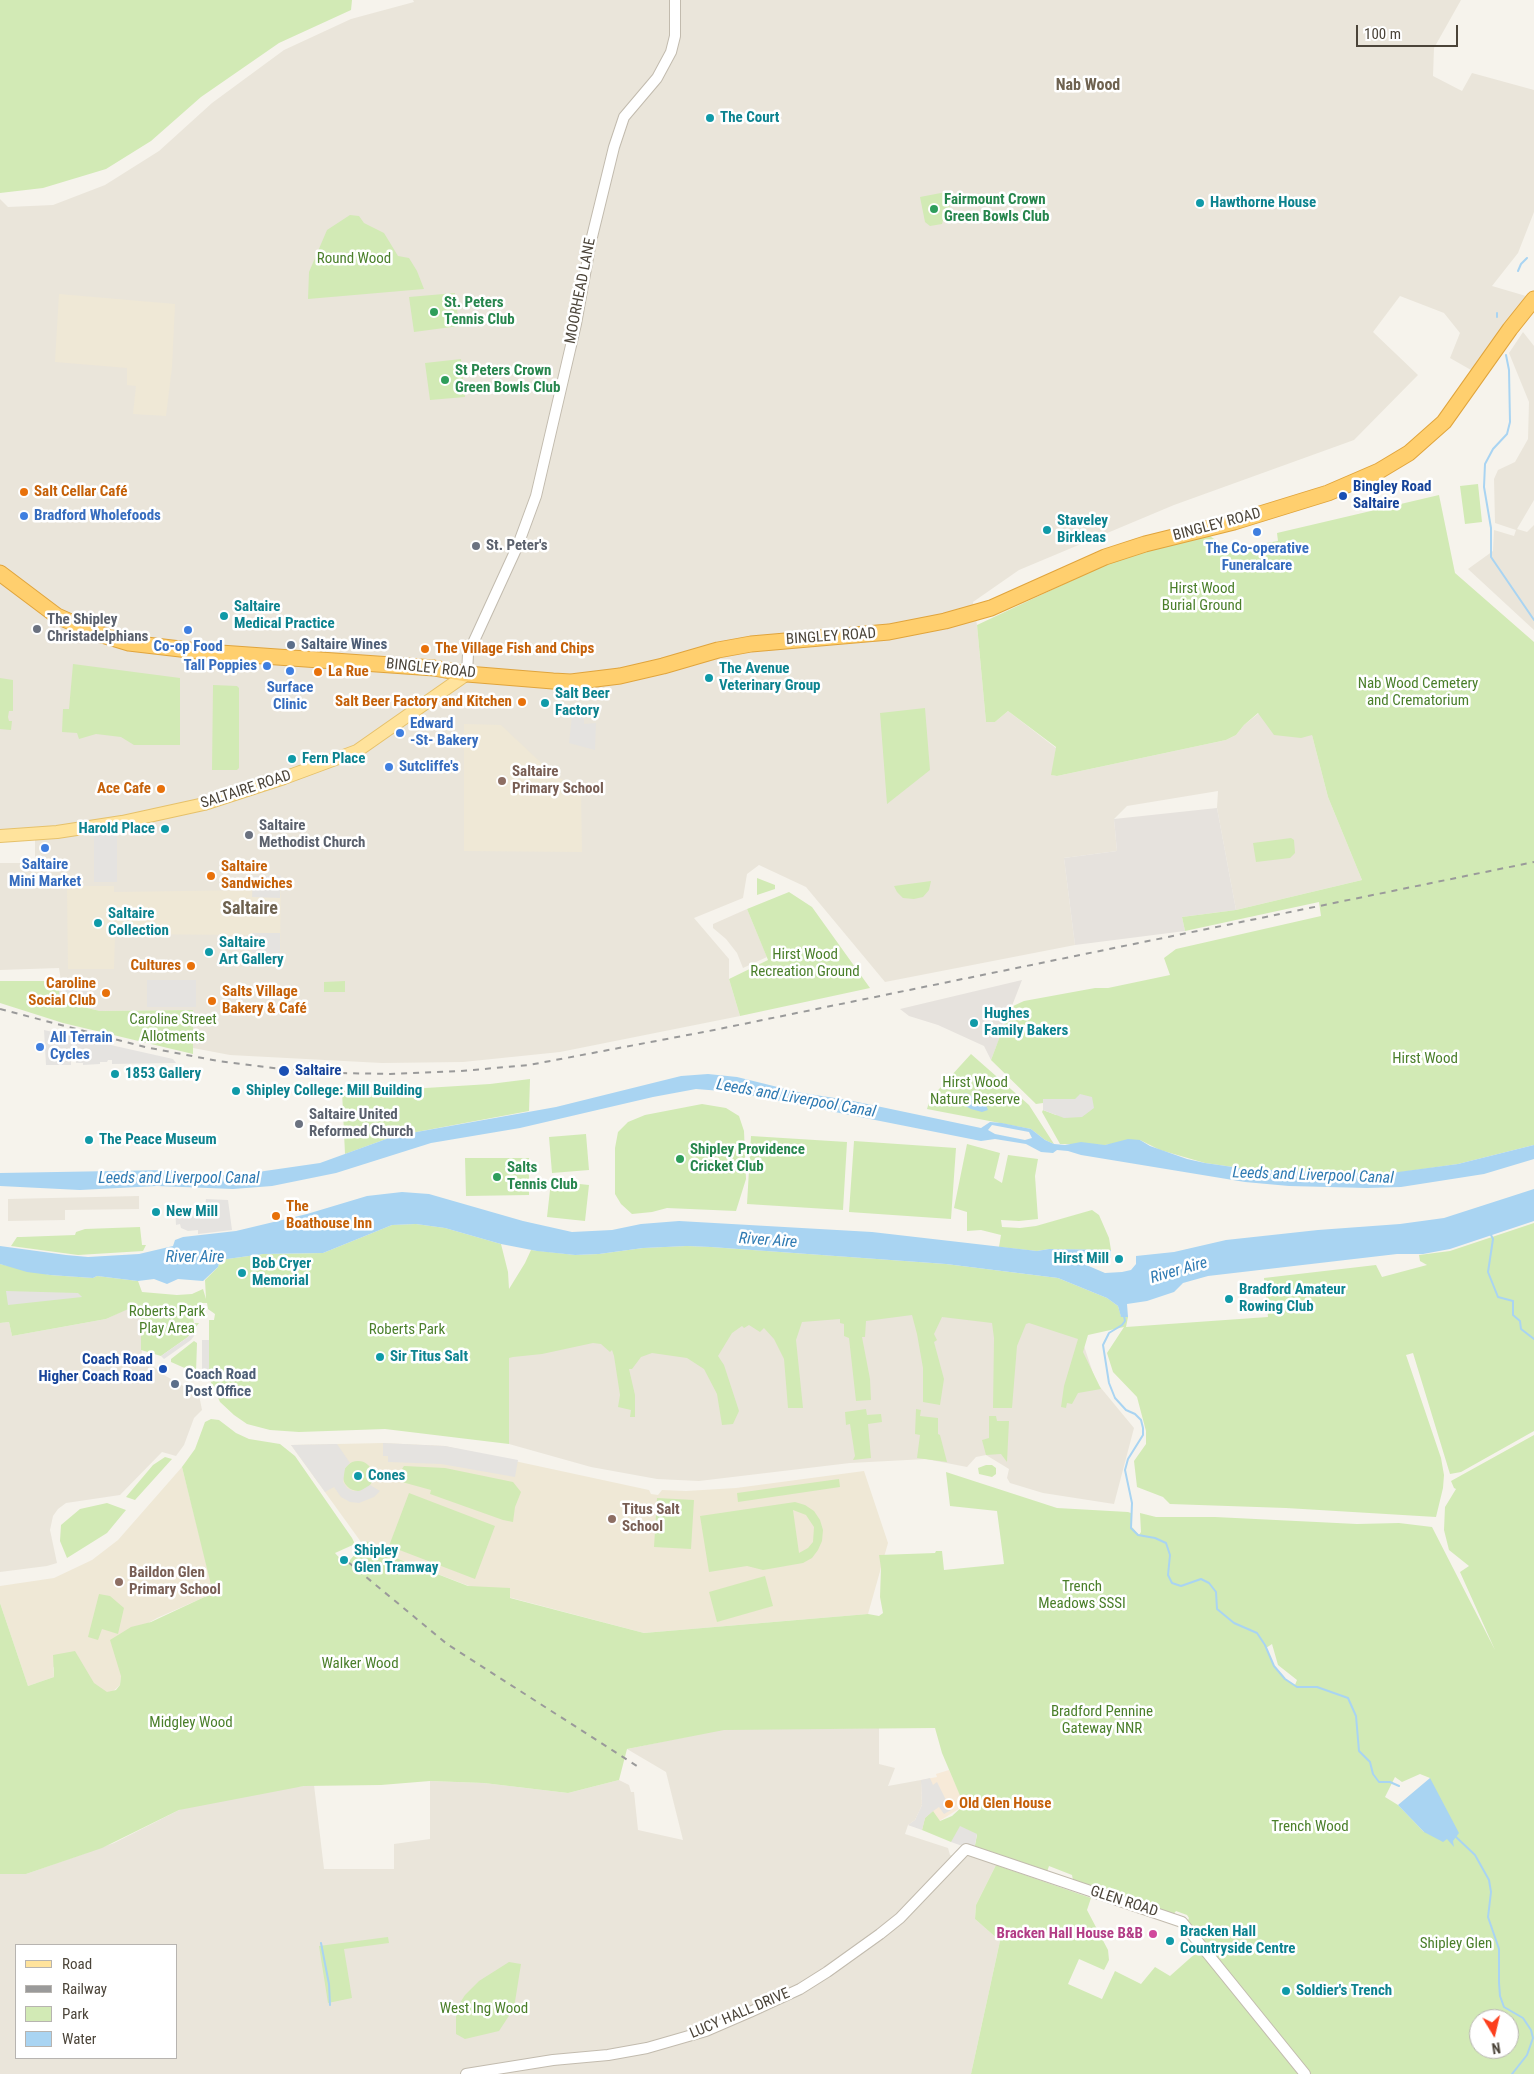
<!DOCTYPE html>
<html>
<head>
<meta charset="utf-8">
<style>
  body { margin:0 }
  #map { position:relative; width:1534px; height:2074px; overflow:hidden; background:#f6f3ec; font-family:"Roboto Condensed",sans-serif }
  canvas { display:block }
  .legend { position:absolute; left:15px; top:1944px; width:162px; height:115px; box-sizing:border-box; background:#fff; border:1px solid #b7b4b0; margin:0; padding:6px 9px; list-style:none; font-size:15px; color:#4b4439 }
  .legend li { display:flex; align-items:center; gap:10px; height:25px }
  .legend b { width:25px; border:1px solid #b7b4b0 }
  .north { position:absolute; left:1469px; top:2009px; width:50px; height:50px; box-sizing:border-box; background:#fff; border:1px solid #b7b4b0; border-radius:50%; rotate:171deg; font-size:14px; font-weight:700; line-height:20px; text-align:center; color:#4b4439 }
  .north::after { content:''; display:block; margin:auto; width:18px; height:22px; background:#fc3f1d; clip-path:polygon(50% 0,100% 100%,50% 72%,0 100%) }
  .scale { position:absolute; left:1356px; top:25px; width:102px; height:22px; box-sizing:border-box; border:2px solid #4b4439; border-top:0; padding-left:6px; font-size:15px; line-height:18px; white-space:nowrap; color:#4b4439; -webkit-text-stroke:4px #fff; paint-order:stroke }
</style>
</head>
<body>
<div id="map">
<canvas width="1534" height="2074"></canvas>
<ul class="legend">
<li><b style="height:6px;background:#ffe39c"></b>Road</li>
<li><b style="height:6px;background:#9a9a9a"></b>Railway</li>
<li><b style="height:14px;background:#d2eab5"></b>Park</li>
<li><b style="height:14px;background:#a9d4f2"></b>Water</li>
</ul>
<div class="north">N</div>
<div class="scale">100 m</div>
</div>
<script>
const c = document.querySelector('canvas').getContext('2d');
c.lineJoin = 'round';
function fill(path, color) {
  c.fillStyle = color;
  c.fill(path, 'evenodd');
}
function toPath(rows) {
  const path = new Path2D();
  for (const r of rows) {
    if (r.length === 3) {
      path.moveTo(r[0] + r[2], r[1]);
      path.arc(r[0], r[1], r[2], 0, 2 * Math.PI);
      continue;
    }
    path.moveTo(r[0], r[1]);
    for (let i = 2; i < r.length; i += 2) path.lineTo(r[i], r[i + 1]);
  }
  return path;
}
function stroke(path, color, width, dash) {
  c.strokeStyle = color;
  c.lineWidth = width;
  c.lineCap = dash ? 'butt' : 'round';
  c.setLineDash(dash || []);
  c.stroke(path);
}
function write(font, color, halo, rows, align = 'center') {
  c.font = font + ' "Roboto Condensed",sans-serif';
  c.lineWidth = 5;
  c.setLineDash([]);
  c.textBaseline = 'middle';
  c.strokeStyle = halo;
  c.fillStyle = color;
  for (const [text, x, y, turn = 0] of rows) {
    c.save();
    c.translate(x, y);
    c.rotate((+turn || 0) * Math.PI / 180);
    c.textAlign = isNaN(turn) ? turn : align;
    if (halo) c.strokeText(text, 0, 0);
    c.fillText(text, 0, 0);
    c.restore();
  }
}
fill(toPath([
  [413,0,1461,0,1434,48,1433,76,1462,91,1472,73,1534,90,1534,212,1518,253,1492,286,1526,296,1471,370,1450,358,1460,333,1444,313,1400,296,1373,332,1418,375,1354,440,1174,505,1019,570,973,602,977,625,986,722,995,722,1008,711,1056,748,1052,775,1057,776,1226,740,1236,735,1244,725,1259,713,1312,735,1328,797,1362,880,1236,910,1217,808,1218,791,1127,806,1114,819,1117,851,1064,858,1075,945,885,982,806,887,759,865,747,874,743,898,694,918,729,959,729,979,740,1016,560,1052,463,1062,382,1063,230,1055,193,1048,193,1010,100,1011,61,1002,59,995,61,981,59,968,0,970,0,863,35,863,35,830,0,833,0,199,8,207,53,205,105,185,159,151,212,103,284,50,351,19,414,2],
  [1523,332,1534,346,1534,500,1517,529,1527,532,1534,525,1534,630,1468,569,1493,551,1494,530,1514,536,1516,530,1495,523,1494,479,1498,470,1515,462,1528,439,1529,402,1509,353],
  [747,909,767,957,743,968,737,953,726,939,713,928,713,924],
  [139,1196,139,1209,65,1210,65,1220,8,1221,8,1199],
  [135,1305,141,1318,142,1364,154,1367,164,1375,199,1395,202,1410,194,1418,184,1445,176,1456,162,1452,120,1495,66,1503,58,1509,53,1516,50,1530,57,1563,47,1566,0,1572,0,1323,9,1322,12,1336,106,1319],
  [931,1306,1079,1331,1096,1382,1134,1428,1114,1504,1043,1493,1010,1483,1007,1478,1009,1469,986,1455,976,1457,967,1467,926,1459,850,1463,699,1481,657,1479,591,1467,509,1444,509,1355,743,1316],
  [739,1726,811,1729,879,1728,879,1764,895,1768,888,1786,921,1780,922,1805,915,1820,908,1825,905,1834,948,1848,950,1855,963,1858,966,1854,996,1865,976,1905,975,1919,1000,1941,971,2074,0,2074,0,1874,26,1874,114,1843,187,1806,275,1789,314,1785,324,1869,394,1869,394,1844,430,1839,430,1781,484,1783,568,1793,619,1780,629,1785,631,1792,634,1792,638,1830,683,1840,666,1772,627,1749],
  [16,1945,176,1945,176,2058,16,2058]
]), '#eae5da');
fill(toPath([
  [949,1770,965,1805,925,1830,908,1825,915,1820,922,1805,921,1780,937,1777,936,1774]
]), '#f7ead8');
fill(toPath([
  [1217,808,1236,910,1182,917,1185,931,1075,945,1064,858,1117,851,1114,819],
  [1022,980,991,1060,984,1046,938,1025,909,1016,900,1009]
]), '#e6e2dd');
fill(toPath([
  [59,294,175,304,172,367,166,416,133,414,136,386,127,385,127,368,55,362],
  [464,724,501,725,552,773,581,791,582,852,464,851],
  [253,876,281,876,280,954,252,954,252,935,115,934,114,969,68,969,67,886,114,886,114,892,252,890],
  [383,1443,445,1446,649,1490,651,1494,658,1495,662,1490,686,1491,736,1488,864,1471,888,1543,868,1614,644,1633,474,1588,378,1551,367,1541,361,1542,291,1445],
  [182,1467,214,1593,157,1618,143,1626,121,1676,120,1685,111,1693,108,1694,53,1667,54,1677,28,1686,0,1603,0,1586,54,1578,92,1560,118,1540]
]), '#efe8d6');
fill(toPath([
  [0,0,352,0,351,10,279,43,201,97,151,141,106,169,43,188,0,193],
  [946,192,950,208,942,210,944,217,942,224,930,226,925,222,920,197],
  [350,215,359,216,364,223,384,233,398,256,409,258,417,271,424,289,308,299,309,272,327,230],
  [455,293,459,326,414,332,409,297],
  [461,359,465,397,430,400,425,363],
  [1478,484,1482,522,1465,524,1460,486],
  [1439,495,1455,573,1534,642,1534,1145,1458,1164,1402,1172,1366,1174,1247,1169,1205,1163,1160,1150,1140,1140,1105,1145,1060,1144,1042,1112,1043,1110,1056,1115,1075,1099,1043,1099,1043,1103,1036,1104,991,1060,1011,1007,1024,1001,1095,988,1108,988,1170,975,1164,958,1176,949,1321,916,1319,902,1185,931,1182,917,1236,910,1362,880,1328,797,1312,735,1301,738,1274,735,1258,713,1244,725,1236,735,1226,740,1057,776,1051,775,1056,747,1008,711,995,722,986,722,977,625,1109,563,1148,549,1207,534,1224,546,1233,549,1278,541,1277,533],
  [73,664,180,678,180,745,134,745,121,737,96,734,79,739,77,733,62,732,63,709,69,709],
  [0,678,13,680,13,711,9,711,8,717,9,721,12,721,11,730,0,729],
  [213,685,237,686,239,688,239,768,237,770,212,770],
  [925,708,930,770,887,804,880,713],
  [1291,838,1294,840,1295,853,1290,858,1256,862,1253,843],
  [757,878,775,885,775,889,757,895],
  [931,881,929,890,923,897,914,899,903,898,897,892,894,886],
  [789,892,812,907,870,988,740,1016,729,979,768,960,747,909],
  [0,981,61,981,59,995,62,1002,100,1011,193,1010,193,1054,63,1023,0,1003],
  [345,981,345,992,324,992,324,982],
  [971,1054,1029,1105,1054,1144,1045,1140,1031,1129,927,1109,930,1099],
  [530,1079,529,1111,411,1133,389,1138,345,1154,342,1091,361,1092,490,1084],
  [702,1104,726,1108,739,1116,744,1131,746,1179,736,1211,667,1208,652,1212,632,1214,621,1204,615,1194,615,1148,618,1132,628,1122,645,1115],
  [586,1134,589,1170,552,1173,549,1137],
  [751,1136,847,1142,843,1210,747,1204],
  [854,1141,956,1148,951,1219,849,1212],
  [967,1144,1000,1153,994,1178,1002,1183,1008,1155,1038,1159,1035,1176,1038,1219,1019,1221,1001,1220,1002,1227,1020,1228,1036,1226,1092,1210,1099,1215,1109,1238,1111,1250,1049,1249,1037,1251,999,1247,1001,1235,981,1230,967,1231,967,1212,954,1208],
  [465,1158,529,1158,529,1195,466,1196],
  [551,1181,589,1185,585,1221,547,1217],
  [1534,1223,1534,1431,1461,1472,1450,1474,1413,1353,1406,1355,1441,1458,1444,1475,1443,1488,1436,1517,1286,1508,1170,1504,1163,1497,1137,1487,1134,1461,1146,1444,1146,1431,1137,1397,1113,1372,1107,1353,1124,1327,1088,1335,1083,1352,1101,1389,1078,1393,1072,1404,1067,1403,1066,1408,1061,1407,1064,1386,1078,1339,1029,1323,1026,1324,1017,1346,1012,1408,993,1408,994,1338,992,1323,942,1317,934,1334,937,1340,934,1342,944,1379,940,1405,923,1402,923,1368,917,1334,912,1315,866,1321,865,1337,862,1337,870,1379,871,1400,856,1401,849,1338,844,1336,844,1324,840,1323,840,1319,802,1322,796,1340,803,1408,788,1408,784,1359,774,1339,764,1328,760,1332,749,1325,744,1328,742,1326,732,1333,718,1356,724,1365,739,1411,733,1424,722,1425,717,1394,704,1369,687,1358,652,1353,641,1357,632,1369,629,1369,635,1395,635,1417,630,1417,631,1410,618,1407,620,1395,614,1356,612,1350,610,1352,601,1344,593,1343,542,1354,513,1357,509,1358,509,1444,385,1429,299,1432,270,1430,247,1424,234,1415,220,1402,212,1385,209,1377,209,1320,214,1320,215,1314,208,1309,207,1303,199,1303,196,1310,192,1312,194,1323,199,1323,188,1337,161,1356,141,1350,141,1318,135,1306,106,1319,12,1336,9,1322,0,1323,0,1264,50,1275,93,1278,97,1276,138,1281,142,1292,177,1295,192,1294,203,1289,206,1299,205,1280,218,1267,220,1260,263,1254,323,1253,392,1225,416,1224,445,1228,501,1244,508,1272,509,1289,525,1263,531,1250,575,1255,599,1254,643,1248,687,1246,711,1247,946,1264,1058,1278,1107,1298,1118,1306,1121,1316,1128,1317,1126,1327,1268,1317,1264,1278,1376,1265,1382,1277,1427,1265,1420,1261,1419,1255,1450,1251],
  [140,1227,142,1245,146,1245,143,1251,78,1255,11,1246,17,1237,21,1237,75,1235,76,1232,85,1229],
  [194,1341,197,1343,196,1373,171,1362,171,1359],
  [866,1409,867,1415,881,1414,882,1422,868,1424,871,1458,853,1460,855,1456,850,1424,846,1425,845,1412],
  [916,1409,921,1410,920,1416,938,1418,938,1434,940,1435,947,1462,917,1458,920,1435,915,1434],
  [989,1416,996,1416,997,1421,1009,1421,1007,1462,1001,1454,986,1455,982,1440,989,1438],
  [211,1419,219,1420,236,1433,249,1439,280,1444,295,1456,352,1538,355,1544,335,1553,344,1563,350,1560,367,1541,378,1551,468,1586,510,1588,510,1598,644,1633,868,1614,879,1616,883,1613,880,1597,881,1568,879,1555,935,1553,936,1551,942,1551,944,1570,1004,1564,997,1511,950,1506,946,1472,1057,1508,1128,1512,1131,1513,1131,1526,1139,1535,1141,1532,1140,1513,1156,1517,1215,1517,1357,1524,1399,1523,1432,1527,1495,1650,1460,1572,1469,1566,1449,1550,1444,1530,1445,1507,1456,1489,1454,1488,1451,1481,1534,1435,1534,2074,1309,2074,1274,2027,1187,1923,1189,1918,1187,1915,1176,1911,1173,1915,1158,1910,1100,1886,1079,1885,1073,1880,1072,1875,1049,1866,1047,1872,974,1850,977,1835,951,1842,922,1830,925,1818,933,1811,940,1821,952,1816,964,1805,942,1753,935,1728,724,1730,627,1749,619,1780,568,1793,484,1783,430,1781,381,1785,304,1786,179,1810,102,1848,26,1874,0,1874,0,1603,28,1686,54,1677,53,1655,75,1651,94,1683,107,1692,116,1690,120,1685,121,1676,110,1640,131,1627,151,1622,213,1593,182,1467,195,1449,205,1422],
  [1272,1644,1278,1665,1297,1680,1295,1685,1285,1679,1274,1666,1266,1648],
  [1420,1774,1430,1778,1424,1832,1398,1805,1385,1797,1395,1777,1402,1782],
  [1479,2019,1509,2019,1509,2049,1479,2049],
  [165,1457,172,1459,135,1500,126,1497,153,1465],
  [358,1476,15],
  [986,1465,992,1465,996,1468,996,1474,992,1477,979,1474,978,1468],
  [404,1466,445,1468,513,1482,521,1492,515,1507,513,1522,503,1520,430,1494,431,1490,391,1479,397,1471,405,1471,402,1469],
  [839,1479,840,1487,738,1502,737,1493],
  [409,1493,495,1526,475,1579,389,1546],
  [657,1498,694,1500,691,1549,654,1547],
  [795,1502,805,1505,814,1511,820,1520,823,1530,822,1541,818,1550,812,1558,803,1563,763,1570,747,1566,709,1572,700,1516],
  [793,1510,806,1515,814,1527,813,1542,808,1548,799,1553],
  [107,1503,126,1510,107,1533,67,1558,60,1541,61,1525,80,1509],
  [765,1576,773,1606,717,1622,709,1592],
  [99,1594,110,1596,124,1608,118,1634,102,1629,98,1640,88,1637],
  [996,1865,1091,1898,1087,1910,1108,1950,1109,1960,1104,1970,1079,1959,1068,1984,1102,1999,1115,1971,1141,1984,1155,1967,1170,1976,1197,1952,1203,1951,1300,2074,971,2074,1000,1941,975,1919,976,1905],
  [388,1937,389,1943,344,1949,352,1998,328,2003,319,1946],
  [509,1962,521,1964,514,2008,499,2031,465,2039,456,2034,456,2009,465,1995,479,1981]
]), '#d2eab5');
fill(toPath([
  [572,716,584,717,584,724,596,723,595,750,569,743],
  [117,830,117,882,94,882,94,834],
  [253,876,281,876,280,898,252,897],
  [252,933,280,933,280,954,252,954],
  [78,980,78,987,87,987,87,996,83,996,84,1007,61,1002,59,995,61,981],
  [147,980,196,980,196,1007,147,1007],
  [44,1030,173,1059,176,1063,112,1064,112,1060,108,1060,107,1062,100,1062,100,1064,83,1065,83,1063,76,1063,76,1060,71,1060,71,1065,46,1065],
  [1080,1094,1092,1097,1094,1108,1082,1117,1064,1118,1043,1110,1043,1099,1075,1099],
  [206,1199,228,1200,232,1230,198,1234,198,1230,188,1231,181,1228,180,1224,176,1225,175,1206,205,1206],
  [6,1291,78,1293,82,1297,8,1305],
  [194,1330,197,1332,191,1340,164,1359,161,1356,188,1337],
  [202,1340,209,1340,209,1377,202,1377],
  [383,1443,445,1446,518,1460,515,1477,441,1464,388,1462,388,1456,383,1456],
  [337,1444,350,1463,345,1468,343,1482,347,1488,353,1491,360,1491,370,1485,380,1491,374,1497,359,1503,350,1502,341,1497,334,1487,325,1492,291,1445],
  [930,1778,933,1785,937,1782,951,1810,944,1814,939,1807,933,1811,925,1818,922,1830,908,1825,915,1820,922,1805,921,1780],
  [960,1826,977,1834,974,1850,951,1842]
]), '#e5e3e0');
fill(toPath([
  [708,1074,737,1077,802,1093,848,1100,981,1128,990,1122,1002,1123,1031,1129,1045,1140,1054,1144,1065,1145,1081,1142,1105,1145,1128,1139,1140,1140,1150,1146,1187,1159,1205,1163,1247,1169,1383,1174,1458,1164,1534,1145,1534,1159,1484,1174,1401,1187,1367,1188,1289,1186,1245,1182,1081,1155,1068,1151,1057,1150,1053,1153,1041,1152,1026,1144,995,1139,981,1141,734,1092,696,1089,653,1097,520,1128,431,1143,336,1173,272,1186,233,1189,157,1186,80,1190,0,1186,0,1173,171,1170,188,1175,237,1175,320,1163,389,1138,411,1133,556,1107,681,1076],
  [992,1125,1029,1132,1032,1138,1025,1140,995,1134,988,1130],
  [966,1093,986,1105,988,1110,982,1112,971,1109,960,1103,959,1097],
  [1534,1189,1534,1221,1450,1249,1423,1254,1397,1254,1208,1276,1183,1283,1174,1292,1147,1301,1127,1304,1128,1317,1121,1317,1118,1306,1107,1298,1058,1278,946,1264,711,1247,687,1246,643,1248,599,1254,575,1255,537,1251,501,1244,445,1228,416,1224,392,1225,323,1253,263,1254,220,1260,218,1267,203,1281,178,1279,167,1284,154,1279,138,1281,97,1276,93,1278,50,1275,27,1272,0,1264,0,1246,66,1255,88,1257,139,1254,173,1246,175,1240,183,1237,236,1231,307,1214,367,1196,402,1192,429,1194,523,1221,572,1232,612,1230,641,1224,679,1221,872,1232,1037,1251,1049,1249,1111,1250,1111,1258,1094,1259,1058,1257,1077,1261,1105,1273,1122,1272,1131,1270,1136,1264,1136,1256,1174,1252,1226,1240,1318,1230,1400,1224,1444,1218],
  [1430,1778,1459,1833,1453,1841,1454,1847,1447,1839,1443,1842,1424,1832,1398,1805]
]), '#a9d4f2');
stroke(toPath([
  [1518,271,1521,264,1527,258],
  [1497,317,1497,313],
  [1506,355,1509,370,1510,422,1507,434,1493,449,1485,464,1484,487,1491,528,1491,557,1534,620],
  [1491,1235,1493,1239,1488,1272,1498,1297,1513,1301,1513,1315,1520,1321,1521,1329,1534,1339],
  [1124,1316,1125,1321,1122,1325,1109,1333,1103,1345,1109,1383,1115,1398,1126,1410,1135,1414,1141,1420,1143,1428,1143,1435,1128,1459,1125,1470,1132,1503,1131,1528,1138,1535,1155,1538,1166,1543,1170,1555,1168,1575,1172,1583,1181,1586,1201,1579,1209,1583,1216,1592,1217,1609,1234,1623,1257,1633,1265,1645,1274,1666,1285,1679,1297,1687,1317,1687,1348,1698,1356,1716,1359,1751,1370,1762,1373,1774,1379,1782,1390,1782,1399,1786],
  [1455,1836,1475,1855,1489,1880,1491,1892,1488,1917,1499,1949,1499,1983,1500,1996,1504,2007,1523,2018,1531,2030,1533,2038,1527,2055,1512,2074],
  [321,1943,329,1984,330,2005]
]), '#a9d4f2', 2);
const minor = toPath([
  [467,674,468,654,518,545,536,496,576,324,591,241,614,147,624,117,657,78,671,52,675,36,675,0],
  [466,2074,553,2060,608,2055,647,2048,706,2031,750,2012,800,1989,827,1972,880,1934,900,1918,966,1849,1182,1922,1305,2074]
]);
const major = toPath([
  [0,836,57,832,122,822,204,804,284,778,357,751,467,674]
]);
const highway = toPath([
  [0,573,57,616,96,633,129,643,206,652,434,668,467,674,553,681,571,682,620,676,663,666,718,650,751,644,889,632,945,621,991,608,1105,557,1145,544,1234,522,1328,493,1379,471,1409,453,1444,422,1510,329,1534,299]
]);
stroke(minor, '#c2bbae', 12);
stroke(major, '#e6c16a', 14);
stroke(highway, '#e0a43c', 17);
stroke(minor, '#fff', 10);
stroke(major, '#ffe39c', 12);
stroke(highway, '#ffcf6e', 15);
stroke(toPath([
  [0,1009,145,1047,218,1061,282,1069,340,1073,390,1074,461,1071,529,1065,709,1031,1534,862],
  [348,1562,447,1644,640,1768]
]), '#9a9a9a', 2, [6, 6]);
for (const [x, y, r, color] of [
  [710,118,5,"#0f9aa8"],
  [1200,203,5,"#0f9aa8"],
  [934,209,5,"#2e9e5b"],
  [434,312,5,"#2e9e5b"],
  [445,380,5,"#2e9e5b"],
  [24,492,5,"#e8710a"],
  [1343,496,5,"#1a4fb4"],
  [24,516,5,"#3f7fe0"],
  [1047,530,5,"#0f9aa8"],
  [1257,532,5,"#3f7fe0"],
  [476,546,5,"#6b7280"],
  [224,616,5,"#0f9aa8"],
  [37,629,5,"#6b7280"],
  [188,630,5,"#3f7fe0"],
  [291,645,5,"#5c6f8a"],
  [425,649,5,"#e8710a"],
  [267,666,5,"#3f7fe0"],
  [290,671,5,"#3f7fe0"],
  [318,672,5,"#e8710a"],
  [709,678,5,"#0f9aa8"],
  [522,702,5,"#e8710a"],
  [545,703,5,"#0f9aa8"],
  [400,733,5,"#3f7fe0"],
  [292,759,5,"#0f9aa8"],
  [389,767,5,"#3f7fe0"],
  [502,781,5,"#8d6e63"],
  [161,789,5,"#e8710a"],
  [165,829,5,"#0f9aa8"],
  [249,835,5,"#6b7280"],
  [45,848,5,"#3f7fe0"],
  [211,876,5,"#e8710a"],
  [98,923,5,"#0f9aa8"],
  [209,952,5,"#0f9aa8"],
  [191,966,5,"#e8710a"],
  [106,993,5,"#e8710a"],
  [212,1001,5,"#e8710a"],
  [974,1023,5,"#0f9aa8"],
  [40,1047,5,"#3f7fe0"],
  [284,1071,6,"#1a4fb4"],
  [115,1074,5,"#0f9aa8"],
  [236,1091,5,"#0f9aa8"],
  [299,1124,5,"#6b7280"],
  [89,1140,5,"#0f9aa8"],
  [680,1159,5,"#2e9e5b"],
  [497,1177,5,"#2e9e5b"],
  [156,1212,5,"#0f9aa8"],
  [276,1216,5,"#e8710a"],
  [1119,1259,5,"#0f9aa8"],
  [242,1273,5,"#0f9aa8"],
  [1229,1299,5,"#0f9aa8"],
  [380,1357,5,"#0f9aa8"],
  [163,1369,5,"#1a4fb4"],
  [175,1384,5,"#5c6f8a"],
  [358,1476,5,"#0f9aa8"],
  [612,1519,5,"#8d6e63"],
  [344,1560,5,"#0f9aa8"],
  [119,1582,5,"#8d6e63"],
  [949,1804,5,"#e8710a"],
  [1153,1934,5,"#d1479c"],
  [1170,1941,5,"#0f9aa8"],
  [1286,1991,5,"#0f9aa8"]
]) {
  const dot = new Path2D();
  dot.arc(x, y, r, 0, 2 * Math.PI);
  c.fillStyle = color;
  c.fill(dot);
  stroke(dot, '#fff', 2);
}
write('bold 15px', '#0d838f', '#fff', [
  ["The Court",720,118],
  ["Hawthorne House",1210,203],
  ["Staveley",1057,521],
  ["Birkleas",1057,538],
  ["Saltaire",234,607],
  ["Medical Practice",234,624],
  ["The Avenue",719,669],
  ["Veterinary Group",719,686],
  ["Salt Beer",555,694],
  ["Factory",555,711],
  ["Fern Place",302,759],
  ["Harold Place",155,829,"right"],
  ["Saltaire",108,914],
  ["Collection",108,931],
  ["Saltaire",219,943],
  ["Art Gallery",219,960],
  ["Hughes",984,1014],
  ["Family Bakers",984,1031],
  ["1853 Gallery",125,1074],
  ["Shipley College: Mill Building",246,1091],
  ["The Peace Museum",99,1140],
  ["New Mill",166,1212],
  ["Hirst Mill",1109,1259,"right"],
  ["Bob Cryer",252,1264],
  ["Memorial",252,1281],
  ["Bradford Amateur",1239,1290],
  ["Rowing Club",1239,1307],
  ["Sir Titus Salt",390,1357],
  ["Cones",368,1476],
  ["Shipley",354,1551],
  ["Glen Tramway",354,1568],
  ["Bracken Hall",1180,1932],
  ["Countryside Centre",1180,1949],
  ["Soldier's Trench",1296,1991]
], 'left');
write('bold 15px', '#27864d', '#fff', [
  ["Fairmount Crown",944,200],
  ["Green Bowls Club",944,217],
  ["St. Peters",444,303],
  ["Tennis Club",444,320],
  ["St Peters Crown",455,371],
  ["Green Bowls Club",455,388],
  ["Shipley Providence",690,1150],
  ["Cricket Club",690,1167],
  ["Salts",507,1168],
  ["Tennis Club",507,1185]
], 'left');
write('15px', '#4a7f2a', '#fff', [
  ["Round Wood",354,259],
  ["Hirst Wood",1202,589],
  ["Burial Ground",1202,606],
  ["Nab Wood Cemetery",1418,684],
  ["and Crematorium",1418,701],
  ["Hirst Wood",805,955],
  ["Recreation Ground",805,972],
  ["Caroline Street",173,1020],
  ["Allotments",173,1037],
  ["Hirst Wood",1425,1059],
  ["Hirst Wood",975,1083],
  ["Nature Reserve",975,1100],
  ["Roberts Park",167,1312],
  ["Play Area",167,1329],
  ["Roberts Park",407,1330],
  ["Trench",1082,1587],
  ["Meadows SSSI",1082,1604],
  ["Walker Wood",360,1664],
  ["Bradford Pennine",1102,1712],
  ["Gateway NNR",1102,1729],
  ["Midgley Wood",191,1723],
  ["Trench Wood",1310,1827],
  ["Shipley Glen",1456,1944],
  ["West Ing Wood",484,2009]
]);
write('15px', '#4b4439', '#fff', [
  ["MOORHEAD LANE",581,291,-79],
  ["BINGLEY ROAD",1217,525,-15],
  ["BINGLEY ROAD",831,637,-4],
  ["BINGLEY ROAD",431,669,6],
  ["SALTAIRE ROAD",246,790,-18],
  ["GLEN ROAD",1124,1902,18],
  ["LUCY HALL DRIVE",740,2014,-23]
]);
write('bold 15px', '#164399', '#fff', [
  ["Bingley Road",1353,487],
  ["Saltaire",1353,504],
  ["Saltaire",295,1071],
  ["Coach Road",153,1360,"right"],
  ["Higher Coach Road",153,1377,"right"]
], 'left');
write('bold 15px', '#c56008', '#fff', [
  ["Salt Cellar Café",34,492],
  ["The Village Fish and Chips",435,649],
  ["La Rue",328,672],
  ["Salt Beer Factory and Kitchen",512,702,"right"],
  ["Ace Cafe",151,789,"right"],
  ["Saltaire",221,867],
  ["Sandwiches",221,884],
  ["Cultures",181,966,"right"],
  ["Caroline",96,984,"right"],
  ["Social Club",96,1001,"right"],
  ["Salts Village",222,992],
  ["Bakery & Café",222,1009],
  ["The",286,1207],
  ["Boathouse Inn",286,1224],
  ["Old Glen House",959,1804]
], 'left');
write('bold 15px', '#366cbe', '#fff', [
  ["Bradford Wholefoods",34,516],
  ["The Co-operative",1257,549,"center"],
  ["Funeralcare",1257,566,"center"],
  ["Co-op Food",188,647,"center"],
  ["Tall Poppies",257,666,"right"],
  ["Surface",290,688,"center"],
  ["Clinic",290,705,"center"],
  ["Edward",410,724],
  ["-St- Bakery",410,741],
  ["Sutcliffe's",399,767],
  ["Saltaire",45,865,"center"],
  ["Mini Market",45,882,"center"],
  ["All Terrain",50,1038],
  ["Cycles",50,1055]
], 'left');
write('bold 15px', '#5b616d', '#fff', [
  ["St. Peter's",486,546],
  ["The Shipley",47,620],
  ["Christadelphians",47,637],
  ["Saltaire",259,826],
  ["Methodist Church",259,843],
  ["Saltaire United",309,1115],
  ["Reformed Church",309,1132]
], 'left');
write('bold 15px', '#4e5e75', '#fff', [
  ["Saltaire Wines",301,645],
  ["Coach Road",185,1375],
  ["Post Office",185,1392]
], 'left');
write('bold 15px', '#785e54', '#fff', [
  ["Saltaire",512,772],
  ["Primary School",512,789],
  ["Titus Salt",622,1510],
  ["School",622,1527],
  ["Baildon Glen",129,1573],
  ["Primary School",129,1590]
], 'left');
write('bold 15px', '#b23c85', '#fff', [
  ["Bracken Hall House B&B",1143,1934]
], 'right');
write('bold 16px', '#6e6250', '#fff', [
  ["Nab Wood",1088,86]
]);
write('italic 16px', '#2e7ab2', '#fff', [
  ["Leeds and Liverpool Canal",796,1099,10],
  ["Leeds and Liverpool Canal",1313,1176,2],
  ["Leeds and Liverpool Canal",179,1179],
  ["River Aire",768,1241,4],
  ["River Aire",195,1258],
  ["River Aire",1179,1271,-16]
]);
write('bold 18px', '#6e6250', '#fff', [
  ["Saltaire",250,909]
]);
</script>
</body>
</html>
